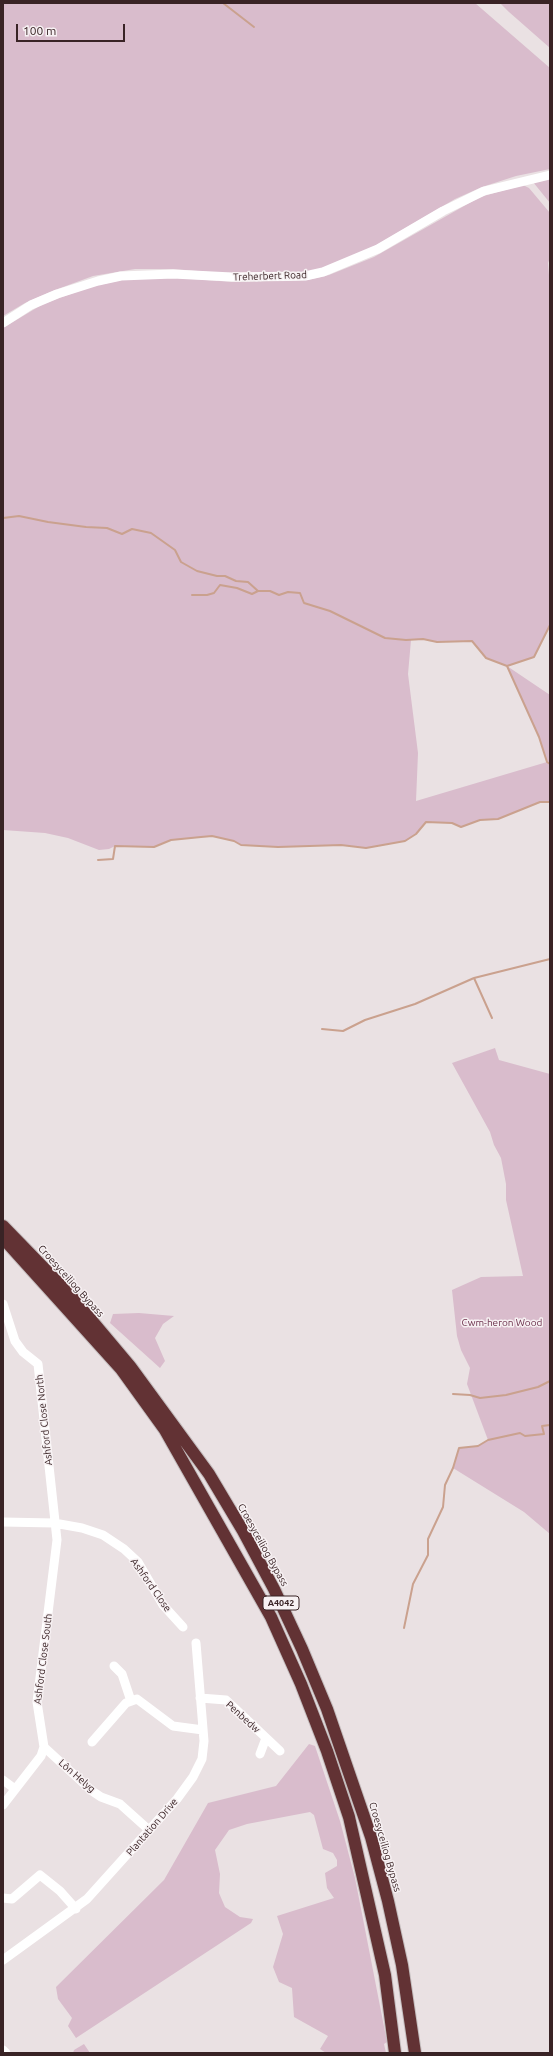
<!DOCTYPE html>
<html>
<head>
<meta charset="utf-8">
<style>
  body { margin:0 }
  #map { position:relative; width:553px; height:2056px; overflow:hidden; background:#eae1e3; font-family:Ubuntu,sans-serif }
  canvas { display:block }
  .frame { position:absolute; inset:0; border:4px solid #392325; pointer-events:none }
  .scale { position:absolute; left:16px; top:24px; width:109px; height:18px; box-sizing:border-box; border:2px solid #392325; border-top:0; padding-left:5px; font-size:12px; line-height:14px; white-space:nowrap; color:#392325; -webkit-text-stroke:3px #f7f1f3; paint-order:stroke }
</style>
</head>
<body>
<div id="map">
<canvas width="553" height="2056"></canvas>
<div class="frame"></div>
<div class="scale">100 m</div>
</div>
<script>
const c = document.querySelector('canvas').getContext('2d');
c.lineJoin = 'round';
function fill(path, color) {
  c.fillStyle = color;
  c.fill(path, 'evenodd');
}
function toPath(rows) {
  const path = new Path2D();
  for (const r of rows) {
    path.moveTo(r[0], r[1]);
    for (let i = 2; i < r.length; i += 2) path.lineTo(r[i], r[i + 1]);
  }
  return path;
}
function stroke(path, color, width, dash) {
  c.strokeStyle = color;
  c.lineWidth = width;
  c.lineCap = dash ? 'butt' : 'round';
  c.setLineDash(dash || []);
  c.stroke(path);
}
function write(font, color, halo, rows, align = 'center') {
  c.font = font + ' Ubuntu,sans-serif';
  c.lineWidth = 3;
  c.setLineDash([]);
  c.textBaseline = 'middle';
  c.strokeStyle = halo;
  c.fillStyle = color;
  for (const [text, x, y, turn = 0] of rows) {
    c.save();
    c.translate(x, y);
    c.rotate((+turn || 0) * Math.PI / 180);
    c.textAlign = isNaN(turn) ? turn : align;
    if (halo) c.strokeText(text, 0, 0);
    c.fillText(text, 0, 0);
    c.restore();
  }
}
fill(toPath([
  [3,3,475,3,550,68,550,169,516,176,482,187,455,199,375,246,319,270,304,272,222,273,173,269,135,269,93,276,55,290,25,303,3,316],
  [500,3,550,3,550,48,509,12],
  [550,178,550,203,533,182],
  [523,185,529,188,550,213,550,258,548,263,550,287,550,625,534,657,507,666,550,695,550,802,539,802,498,819,480,820,461,827,452,823,426,822,416,834,405,841,366,848,341,845,278,847,241,845,234,841,212,836,171,840,154,847,115,846,109,849,99,850,68,838,45,833,3,830,3,328,43,304,90,287,126,279,178,278,233,282,287,281,308,280,329,275,374,257,480,197],
  [423,639,437,642,472,641,486,658,507,666,539,737,547,762,416,801,418,753,408,674,411,640],
  [495,1048,499,1060,550,1074,550,1534,524,1512,453,1468,459,1448,478,1446,488,1440,467,1384,470,1368,461,1350,457,1336,452,1290,481,1277,523,1276,506,1200,506,1184,501,1158,494,1145,490,1132,452,1063],
  [139,1313,174,1316,163,1324,155,1338,165,1361,160,1368,110,1323,113,1314],
  [309,1744,315,1746,340,1821,355,1878,387,2042,384,2044,386,2053,326,2053,320,2049,328,2036,294,2017,292,1988,279,1982,273,1967,283,1934,277,1916,334,1898,327,1888,325,1873,337,1866,337,1860,333,1853,323,1849,314,1815,310,1812,247,1824,229,1830,215,1850,220,1874,219,1893,225,1907,240,1917,253,1919,251,1923,76,2038,68,2026,72,2018,58,1999,56,1987,164,1880,208,1803,276,1786],
  [84,2044,90,2053,73,2053,74,2050]
]), '#d9bccc');
stroke(toPath([
  [223,3,254,27],
  [3,518,19,516,48,522,86,527,107,528,122,534,132,529,151,533,175,550,181,562,197,571,217,576,225,576,236,581,248,582,258,591,270,591,279,595,288,592,300,593,304,603,330,611,385,638,406,640,423,639,437,642,472,641,486,658,507,666,539,737,547,762,550,764],
  [192,595,207,595,214,593,220,585,237,588,252,594,258,591],
  [507,666,534,657,550,625],
  [98,860,113,859,115,846,154,847,171,840,201,837,212,836,234,841,241,845,278,847,341,845,366,848,405,841,416,834,426,822,452,823,461,827,480,820,498,819,540,802,550,802],
  [474,978,492,1018],
  [322,1029,343,1031,365,1020,415,1004,474,978,550,959],
  [453,1394,470,1395,480,1398,506,1395,538,1387,550,1381],
  [404,1628,413,1584,428,1555,428,1539,443,1507,445,1485,453,1468,459,1448,478,1446,488,1440,520,1433,525,1436,544,1434,542,1426,550,1425]
]), '#caa18e', 2);
const highway = toPath([
  [3,1226,72,1297,130,1366,209,1474,243,1531,274,1589,302,1649,327,1709,371,1837,388,1901,402,1965,415,2053],
  [3,1238,121,1369,165,1430,271,1617,301,1684,327,1751,349,1817,385,1975,395,2053]
]);
stroke(highway, '#c4bdbe', 14);
stroke(toPath([
  [3,323,31,305,57,294,98,281,121,276,173,274,232,277,305,276,323,272,378,249,443,211,484,191,550,175],
  [3,1304,15,1341,23,1352,38,1364,57,1540,37,1702,44,1747,41,1756,3,1805],
  [3,1522,54,1523,82,1528,103,1535,124,1549,138,1562,163,1605,183,1627],
  [114,1666,122,1674,131,1701],
  [200,1698,226,1700,280,1751],
  [92,1742,126,1703,137,1699,173,1726,203,1730],
  [44,1747,92,1791,101,1797,120,1804,149,1830],
  [260,1754,266,1738],
  [3,1780,15,1789],
  [3,1898,12,1899,40,1875,60,1891,76,1909],
  [3,1960,87,1899,177,1799,193,1777,202,1759,204,1741,196,1643],
  [3,2050,6,2053]
]), '#fff', 9);
stroke(highway, '#623234', 12);
for (const [x, y, w] of [
  [281,1603,36]
]) {
  const box = new Path2D();
  box.roundRect(x - w / 2, y - 7, w, 14, 3);
  c.fillStyle = '#f7f1f3';
  c.fill(box);
  stroke(box, '#392325', 1);
}
write('bold 9px', '#392325', null, [
  ["A4042",281,1603]
]);
write('10px', '#392325', '#f7f1f3', [
  ["Treherbert Road",270,276,-2],
  ["Croesyceiliog Bypass",71,1281,48],
  ["Ashford Close North",44,1420,-96],
  ["Croesyceiliog Bypass",263,1545,61],
  ["Ashford Close",151,1585,55],
  ["Ashford Close South",43,1659,-83],
  ["Penbedw",243,1717,42],
  ["Lôn Helyg",77,1776,41],
  ["Plantation Drive",152,1827,-49],
  ["Croesyceiliog Bypass",385,1847,74]
]);
write('10px', '#6c314c', '#f7f1f3', [
  ["Cwm-heron Wood",502,1323]
]);
</script>
</body>
</html>
